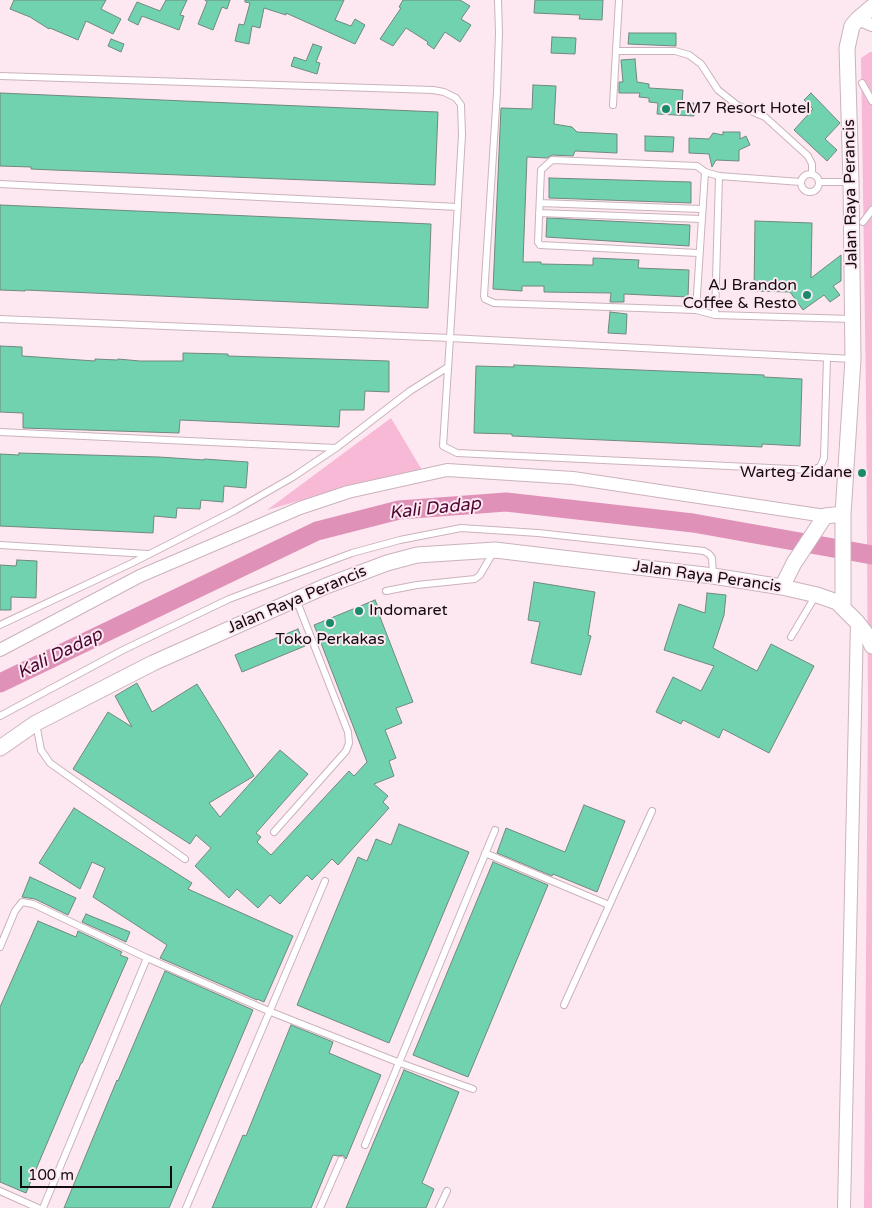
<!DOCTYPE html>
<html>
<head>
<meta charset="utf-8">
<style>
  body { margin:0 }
  #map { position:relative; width:872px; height:1208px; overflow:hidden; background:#fde8f1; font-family:"Varela Round",sans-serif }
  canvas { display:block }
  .scale { position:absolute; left:20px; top:1166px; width:152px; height:22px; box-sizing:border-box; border:2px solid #130b0f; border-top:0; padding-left:6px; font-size:15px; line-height:18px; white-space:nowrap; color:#130b0f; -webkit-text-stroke:4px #fde8f1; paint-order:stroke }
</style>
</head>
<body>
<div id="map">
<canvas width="872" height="1208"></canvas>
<div class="scale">100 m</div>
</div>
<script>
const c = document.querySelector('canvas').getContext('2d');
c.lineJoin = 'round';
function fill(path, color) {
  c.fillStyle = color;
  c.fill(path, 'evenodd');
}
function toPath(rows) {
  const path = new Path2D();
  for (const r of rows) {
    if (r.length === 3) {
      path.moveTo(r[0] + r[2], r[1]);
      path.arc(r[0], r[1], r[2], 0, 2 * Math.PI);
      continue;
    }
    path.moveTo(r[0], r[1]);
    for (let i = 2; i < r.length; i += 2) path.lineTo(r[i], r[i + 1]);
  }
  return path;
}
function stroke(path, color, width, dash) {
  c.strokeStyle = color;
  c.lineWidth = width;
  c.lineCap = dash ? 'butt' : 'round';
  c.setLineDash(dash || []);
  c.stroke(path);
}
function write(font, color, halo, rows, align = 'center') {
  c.font = font + ' "Varela Round",sans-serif';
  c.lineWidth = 4;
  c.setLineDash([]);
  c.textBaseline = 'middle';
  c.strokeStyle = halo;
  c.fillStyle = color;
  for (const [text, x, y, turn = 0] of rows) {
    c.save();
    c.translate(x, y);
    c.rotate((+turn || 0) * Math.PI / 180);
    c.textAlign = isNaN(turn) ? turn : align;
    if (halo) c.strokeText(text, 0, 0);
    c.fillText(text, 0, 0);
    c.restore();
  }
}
fill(toPath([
  [870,52,872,52,872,1208,864,1208,868,706,866,394,861,58],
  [391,418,422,470,344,488,267,510]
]), '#f8b9d6');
stroke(toPath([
  [0,683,317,531,399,510,506,502,693,523,872,555]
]), '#df91b7', 19);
const building = toPath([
  [14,0,106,0,101,9,121,19,113,34,86,21,78,40,50,28,49,29,30,17,10,9,14,0],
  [166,0,187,0,180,15,184,16,179,30,142,16,138,25,128,20,137,2,160,11,166,0],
  [205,0,230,0,227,9,222,7,213,30,198,24,207,2,205,0],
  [245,0,344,0,335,20,351,26,355,19,365,25,355,44,286,13,286,15,264,8,260,28,252,26,249,44,235,41,239,24,244,25,250,3,245,2,245,0],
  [403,0,460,0,470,6,461,19,471,25,460,42,445,32,434,49,427,44,428,42,406,28,393,46,380,39,401,8,399,7,403,0],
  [535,0,603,0,602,20,579,19,580,15,534,13,535,0],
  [629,33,676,33,676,46,628,44,629,33],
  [552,37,576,38,575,54,551,53,552,37],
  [111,39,124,44,121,52,108,46,111,39],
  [313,44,322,47,316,62,320,63,317,74,291,66,294,57,306,61,313,44],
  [635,59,637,82,649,84,649,88,683,90,682,103,694,103,694,116,657,114,658,103,649,102,649,98,639,97,640,93,619,93,619,82,623,82,621,60,635,59],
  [533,85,556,86,554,124,572,127,577,132,617,134,617,153,575,151,573,156,552,155,547,158,527,157,523,262,541,262,541,264,593,265,593,258,639,260,638,268,689,270,688,297,624,294,624,302,610,302,611,293,544,292,544,286,522,286,522,291,493,289,501,108,532,109,533,85],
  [0,93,438,112,435,185,53,170,31,169,31,167,0,166,0,93],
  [811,93,840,123,825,139,837,150,827,161,794,130,813,109,804,100,811,93],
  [723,132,740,132,740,139,746,136,750,145,739,150,739,161,716,160,712,167,709,154,689,153,689,138,709,139,713,133,723,135,723,132],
  [645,136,674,137,673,152,645,151,645,136],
  [549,178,691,182,691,203,549,198,549,178],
  [0,205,431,224,428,308,25,290,25,291,0,290,0,205],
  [547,218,690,225,689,246,546,237,547,218],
  [755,221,812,223,811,278,841,255,841,281,833,286,840,295,830,302,824,295,803,310,790,292,754,291,755,221],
  [610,312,627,314,626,334,608,333,610,312],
  [0,346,22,347,22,356,95,361,95,359,118,360,118,359,140,361,183,361,183,353,228,354,228,356,389,361,389,392,365,391,364,410,340,410,339,427,180,420,179,433,23,428,23,413,0,412,0,346],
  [514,365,764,375,764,377,802,379,800,446,762,444,762,447,740,446,512,436,512,434,474,433,476,366,514,367,514,365],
  [19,453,159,457,204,460,204,459,248,462,246,488,224,486,223,502,201,500,200,509,177,508,176,518,154,516,153,533,0,526,0,454,19,455,19,453],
  [17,560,37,561,36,598,11,597,11,610,0,610,0,565,16,566,17,560],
  [534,582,595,592,588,635,591,636,581,675,531,663,540,622,528,620,534,582],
  [707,593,726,595,724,615,713,648,757,671,771,644,814,666,769,753,723,729,719,738,683,720,681,724,656,712,673,677,701,691,714,666,664,650,679,604,705,613,707,593],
  [375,600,382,616,380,617,413,702,396,708,402,723,385,730,396,758,389,761,394,776,374,784,388,796,383,802,389,808,338,865,332,859,312,880,307,875,280,904,270,895,258,908,237,889,229,898,195,866,211,848,196,835,190,844,73,769,108,712,132,727,115,696,137,683,152,712,197,684,254,776,209,803,220,817,280,750,308,774,256,833,261,837,257,842,271,855,349,771,354,776,367,762,314,625,375,600],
  [298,629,305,646,242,672,235,655,298,629],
  [584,805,625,821,597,892,553,874,552,876,497,853,506,828,565,852,584,805],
  [74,808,192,883,188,889,293,936,264,1002,257,999,257,1000,160,958,167,945,93,897,105,868,92,862,80,889,39,863,74,808],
  [399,824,469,852,389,1043,297,1005,358,857,367,861,376,839,391,845,399,824],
  [493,862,548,885,468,1077,413,1055,493,862],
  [30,877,76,898,68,915,35,899,22,897,30,877],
  [86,914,130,932,126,942,82,922,86,914],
  [38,921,76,937,78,931,122,952,120,955,128,958,82,1063,81,1063,26,1193,0,1182,0,1007,38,921],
  [165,971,253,1010,169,1208,64,1208,117,1080,118,1081,165,971],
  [291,1025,333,1042,329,1053,381,1075,346,1159,343,1155,338,1156,333,1155,311,1208,212,1208,243,1135,246,1136,291,1025],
  [404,1070,459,1092,422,1183,434,1189,426,1208,346,1208,404,1070]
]);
fill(building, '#71d2af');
stroke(building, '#70887e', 1);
const service = toPath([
  [498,0,499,33,497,92,484,296,485,299,494,303,696,310,715,315,852,319],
  [619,0,616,51,675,51,689,55,701,64,718,90,737,105,765,117,808,156,812,164,812,174],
  [0,76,433,90,444,92,456,98,461,105,462,135,450,338,0,319],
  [862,83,872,101],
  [613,105,616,51],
  [810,183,9],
  [819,182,850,182],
  [0,184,458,207],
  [540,203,701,209],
  [539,213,701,219],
  [863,222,872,210],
  [698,253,540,245,538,242,541,170,552,160,697,166,705,172,719,176,801,182],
  [696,310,705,172],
  [715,315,719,176],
  [827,358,824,458,820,467,812,470,457,453,443,446,450,338,853,359],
  [0,432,336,448],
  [0,545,148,554],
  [386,591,417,585,475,579,480,575,494,551],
  [0,625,132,563,234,511,293,477,336,448,410,391,448,367],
  [791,637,816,595],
  [0,716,123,650,229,599,352,553,400,540,461,528,538,533,704,551,709,554,712,558,713,575],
  [36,723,41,750,50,763,185,859],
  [274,832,346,751,349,743,348,732,296,599],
  [485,853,609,905],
  [0,947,15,911,22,902,33,904,147,958,271,1012,400,1063,473,1089],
  [564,1005,652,811],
  [365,1145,495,830],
  [0,1191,38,1208],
  [43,1208,147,958],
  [186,1208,325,881],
  [320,1208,341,1160],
  [439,1208,447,1191]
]);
const minor = toPath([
  [858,19,872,25],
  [0,650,140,576,300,508,348,492,447,470,573,478,825,516],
  [844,1208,857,622]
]);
const tertiary = toPath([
  [782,587,794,563,825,516,843,514],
  [843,608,843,514,853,359,851,182,847,48,852,26,858,19,872,7],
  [0,748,36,723,153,663,326,586,387,563,417,555,495,550,713,576,782,587,817,595,837,602,857,622,867,635,872,646]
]);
stroke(service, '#cbb2bd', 8);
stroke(minor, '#cbb2bd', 14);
stroke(tertiary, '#cbb2bd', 17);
stroke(service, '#fff', 6);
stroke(minor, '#fff', 12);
stroke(tertiary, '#fff', 15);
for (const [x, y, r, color] of [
  [666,109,5,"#1a8a6a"],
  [807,295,5,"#1a8a6a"],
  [862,473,5,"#1a8a6a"],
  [359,611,5,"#1a8a6a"],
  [330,623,5,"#1a8a6a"]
]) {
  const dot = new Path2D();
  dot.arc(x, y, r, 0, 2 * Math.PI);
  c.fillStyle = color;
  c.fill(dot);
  stroke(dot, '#fde8f1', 2);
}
write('16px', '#130b0f', '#fde8f1', [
  ["FM7 Resort Hotel",676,109],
  ["AJ Brandon",797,286,"right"],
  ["Coffee & Resto",797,304,"right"],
  ["Warteg Zidane",852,473,"right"],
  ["Indomaret",369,611],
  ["Toko Perkakas",330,640,"center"]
], 'left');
write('16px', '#130b0f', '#fde8f1', [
  ["Jalan Raya Perancis",851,194,-91],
  ["Jalan Raya Perancis",707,577,8],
  ["Jalan Raya Perancis",297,600,-23]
]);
write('italic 18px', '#4c0631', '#fde8f1', [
  ["Kali Dadap",435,509,-6],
  ["Kali Dadap",60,654,-26]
]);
</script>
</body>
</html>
